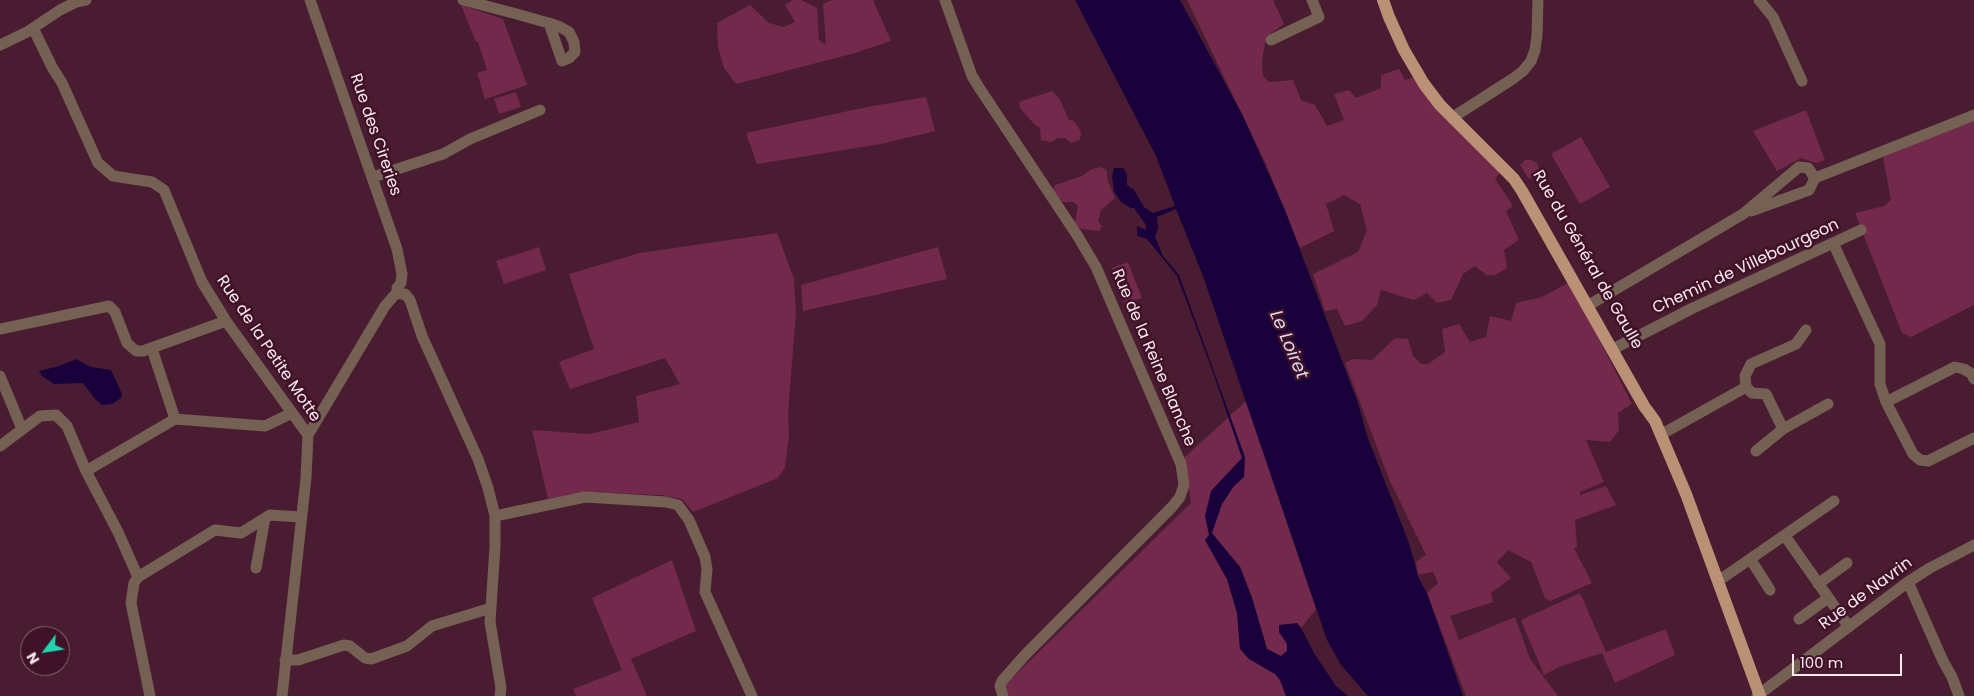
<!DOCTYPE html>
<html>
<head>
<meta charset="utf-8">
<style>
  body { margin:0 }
  #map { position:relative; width:1974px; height:696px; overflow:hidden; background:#4a1c31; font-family:Poppins,sans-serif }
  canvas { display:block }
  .north { position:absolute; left:20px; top:626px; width:50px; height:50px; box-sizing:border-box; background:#3f1227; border:1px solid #8a6877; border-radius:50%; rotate:239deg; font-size:14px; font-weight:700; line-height:20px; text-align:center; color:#fbe8ef }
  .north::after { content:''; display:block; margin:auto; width:18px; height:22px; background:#1ed5b1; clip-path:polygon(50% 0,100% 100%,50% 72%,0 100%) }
  .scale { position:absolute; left:1792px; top:654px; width:110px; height:22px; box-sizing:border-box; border:2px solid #fbe8ef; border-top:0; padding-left:6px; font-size:15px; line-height:18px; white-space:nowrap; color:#fbe8ef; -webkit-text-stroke:4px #3f1227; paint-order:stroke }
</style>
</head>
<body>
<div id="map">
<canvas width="1974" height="696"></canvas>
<div class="north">N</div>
<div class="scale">100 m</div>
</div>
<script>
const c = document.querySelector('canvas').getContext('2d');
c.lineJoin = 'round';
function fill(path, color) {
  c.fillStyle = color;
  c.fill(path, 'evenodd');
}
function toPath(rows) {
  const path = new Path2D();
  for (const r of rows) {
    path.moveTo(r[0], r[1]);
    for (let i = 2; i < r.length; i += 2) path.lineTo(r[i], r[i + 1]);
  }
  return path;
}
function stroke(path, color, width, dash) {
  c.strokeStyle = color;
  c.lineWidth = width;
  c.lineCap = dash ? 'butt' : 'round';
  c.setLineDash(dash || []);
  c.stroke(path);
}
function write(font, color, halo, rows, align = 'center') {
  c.font = font + ' Poppins,sans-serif';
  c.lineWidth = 5;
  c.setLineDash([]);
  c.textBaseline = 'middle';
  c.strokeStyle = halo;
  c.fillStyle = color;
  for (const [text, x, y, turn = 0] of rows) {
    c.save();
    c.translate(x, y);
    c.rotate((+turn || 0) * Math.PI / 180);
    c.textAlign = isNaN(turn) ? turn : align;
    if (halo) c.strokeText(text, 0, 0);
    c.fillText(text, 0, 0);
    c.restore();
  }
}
fill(toPath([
  [793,0,801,0,817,8,819,40,826,45,823,4,832,0,873,0,891,41,855,53,736,84,724,68,718,48,717,23,750,5,769,23,784,27,795,22,785,5],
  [1187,0,1273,0,1284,24,1266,37,1262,61,1263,76,1269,82,1293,80,1301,100,1315,105,1327,126,1344,120,1334,94,1349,90,1356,98,1381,88,1381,75,1399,69,1405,80,1414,77,1501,172,1495,179,1513,206,1506,211,1519,240,1504,250,1507,268,1495,275,1487,275,1475,266,1463,274,1451,300,1437,303,1427,293,1414,300,1381,290,1377,305,1362,321,1345,326,1337,309,1325,311,1313,274,1358,252,1367,230,1360,204,1344,195,1326,204,1334,231,1300,248,1266,164],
  [461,5,503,19,527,85,485,99,477,73,487,70,478,42,476,42],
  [1052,91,1059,98,1069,120,1074,121,1081,132,1080,140,1071,143,1065,138,1058,138,1051,142,1041,140,1040,128,1035,125,1020,108,1019,102],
  [516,92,521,107,499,114,494,99],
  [926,97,935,131,881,144,757,164,746,133,867,107],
  [1806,110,1825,160,1816,163,1801,158,1777,171,1753,131],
  [1974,118,1974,305,1911,337,1902,333,1855,213,1884,206,1891,200,1883,157],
  [1581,137,1610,187,1580,204,1551,154],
  [1525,160,1531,160,1537,163,1539,171,1535,177,1529,179,1520,165],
  [1101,167,1107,171,1107,179,1115,198,1101,210,1098,221,1102,226,1099,231,1081,229,1075,223,1078,206,1073,202,1063,202,1053,194,1052,190,1055,185,1082,176,1092,169],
  [777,233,794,279,796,311,788,414,789,435,785,467,778,478,693,512,682,499,661,495,584,492,548,499,532,430,590,434,639,422,636,396,680,384,665,358,570,389,559,362,594,349,569,274,640,253],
  [539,247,546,270,504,284,496,261],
  [938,247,947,279,803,311,801,285],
  [1128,262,1142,298,1125,304,1112,268],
  [1570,282,1632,404,1618,413,1619,430,1610,442,1586,440,1604,482,1580,492,1580,495,1606,486,1616,505,1575,520,1577,547,1574,548,1592,583,1550,601,1545,598,1531,562,1508,550,1497,562,1511,578,1491,593,1493,602,1450,616,1459,640,1515,617,1530,659,1558,696,1466,696,1427,593,1438,583,1433,572,1418,575,1416,562,1426,555,1389,479,1345,363,1352,359,1372,360,1395,338,1408,339,1413,356,1421,364,1428,364,1445,352,1442,329,1459,324,1470,342,1486,337,1490,316,1511,321,1516,303,1542,297],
  [1246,401,1316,609,1301,628,1297,623,1279,632,1288,644,1287,651,1281,656,1267,649,1252,598,1240,566,1205,540,1227,579,1237,613,1240,649,1249,659,1275,674,1280,680,1286,696,1007,696,1002,688,1191,503,1184,458],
  [672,560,696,631,631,659,647,696,576,696,573,689,622,670,592,598],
  [1580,593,1606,652,1666,629,1675,655,1615,683,1602,653,1561,666,1544,675,1521,620]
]), '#73294c');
fill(toPath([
  [1075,0,1180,0,1243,116,1285,210,1358,403,1367,436,1409,543,1419,579,1427,593,1463,696,1368,696,1341,665,1327,640,1203,276,1176,209,1157,217,1158,228,1155,237,1163,256,1179,275,1245,457,1244,477,1234,486,1222,504,1212,533,1240,567,1252,598,1267,649,1281,656,1287,651,1287,644,1279,632,1279,625,1297,623,1301,628,1314,653,1336,686,1348,696,1286,696,1280,680,1275,674,1249,659,1240,649,1237,613,1227,579,1205,540,1209,535,1205,516,1211,491,1242,458,1214,375,1177,276,1147,239,1137,236,1137,226,1146,230,1146,225,1134,208,1131,208,1121,202,1114,191,1112,177,1114,168,1123,168,1127,174,1127,185,1134,190,1144,207,1153,213,1175,206,1156,156],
  [76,359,91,367,111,370,122,394,121,398,112,404,102,405,95,399,83,383,54,384,42,376,39,371,59,366]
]), '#19023b');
stroke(toPath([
  [310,0,397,249,402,274,401,283,397,288,398,291,401,294,405,294],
  [463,0,513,13,545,22,549,23,560,27,569,32,574,42,575,52,569,58,562,61,549,23],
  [945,0,972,76,980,89,1077,235,1096,267,1181,464,1184,485,1180,497,1172,507,1025,655,1002,681,1000,686,1003,696],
  [1759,0,1773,17,1802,81],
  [33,28,52,67,62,83,98,163,113,176,152,182,164,190,202,282,226,321,308,435,306,478,282,696],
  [1271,40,1319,17,1312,0],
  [0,45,27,32,60,10,76,2,86,0],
  [1453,119,1458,114,1514,78,1523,71,1531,61,1535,50,1537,35,1538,0],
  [373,177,443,154,470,139,540,110],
  [1815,178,1974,115],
  [1751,211,1809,190,1815,178],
  [1833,243,1880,344,1880,384,1886,402,1913,454,1920,460,1928,461,1974,438],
  [405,294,410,300,422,336,478,459,488,488,495,516,495,547,490,622,501,688,500,696],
  [1589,305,1743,214,1799,167,1808,168,1815,178],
  [0,329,109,306,115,312,127,343,136,351,143,351,226,321],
  [152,349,175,419],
  [1613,349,1693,308,1861,230],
  [0,376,22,429],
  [1886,402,1955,367,1964,369,1972,374,1974,379],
  [1783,429,1766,394,1752,393,1746,387,1745,376,1751,364,1796,344,1806,330],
  [1662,434,1746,387],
  [308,435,385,306,398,291],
  [0,446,40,416,56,415,67,426,86,471,175,419,265,426,292,413],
  [1756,451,1783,429,1828,404],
  [86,471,118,532,138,577,134,583,131,603,150,696],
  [495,516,585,497,666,502,678,505,689,520,705,557,707,569,705,592,752,696],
  [1785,536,1849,627],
  [1751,560,1770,590],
  [256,568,265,518],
  [138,577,215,530,241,533,270,515,301,517],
  [1724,577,1834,501],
  [1908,582,1943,661,1952,677,1959,696],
  [1818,584,1847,563],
  [1799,619,1828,598],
  [285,660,298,660,344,645,350,646,365,658,371,659,407,646,432,626,491,608],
  [1757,696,1908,582,1930,568,1974,545]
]), '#756154', 11);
stroke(toPath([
  [1383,0,1389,17,1404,50,1424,84,1440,105,1514,179,1522,191,1644,406,1655,421,1686,494,1760,696]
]), '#bb9176', 12);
write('16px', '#fbe8ef', '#3f1227', [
  ["Rue des Cireries",375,135,71],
  ["Rue du Général de Gaulle",1587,260,60],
  ["Chemin de Villebourgeon",1746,267,-25],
  ["Rue de la Petite Motte",268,349,56],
  ["Rue de la Reine Blanche",1153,358,67],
  ["Rue de Navrin",1866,594,-36]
]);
write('italic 18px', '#dcd8ef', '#3f1227', [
  ["Le Loiret",1288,345,67]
]);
</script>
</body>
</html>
